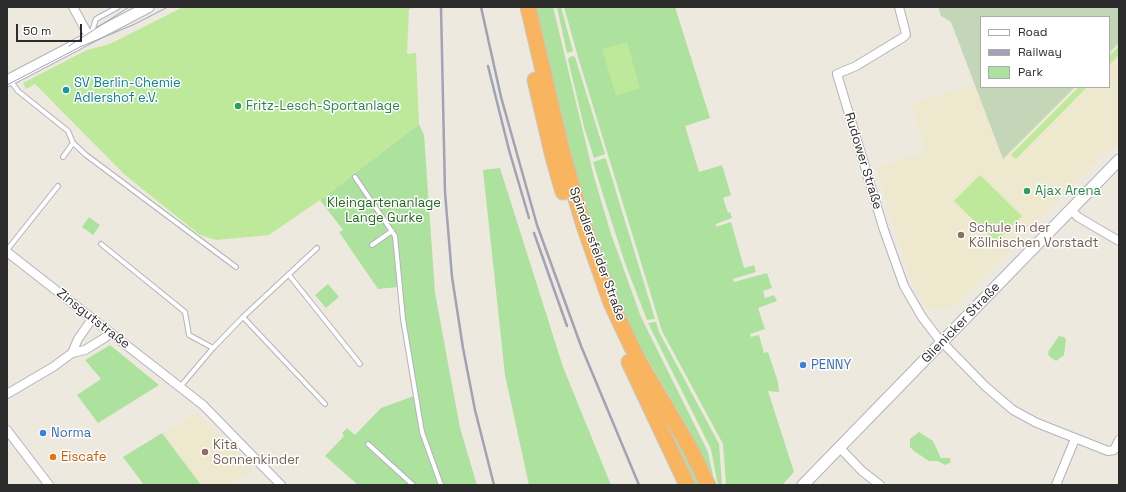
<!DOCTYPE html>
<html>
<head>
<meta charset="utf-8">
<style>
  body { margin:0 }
  #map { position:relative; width:1126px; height:492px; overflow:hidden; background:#ede9df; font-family:"Space Grotesk",sans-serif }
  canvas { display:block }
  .frame { position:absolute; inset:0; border:8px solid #2c2c2c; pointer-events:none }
  .legend { position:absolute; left:980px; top:16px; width:130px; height:72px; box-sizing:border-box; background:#fff; border:1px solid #ababab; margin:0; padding:5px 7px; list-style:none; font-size:12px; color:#2c2c2c }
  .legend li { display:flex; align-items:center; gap:8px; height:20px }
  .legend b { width:20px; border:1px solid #ababab }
  .scale { position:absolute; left:16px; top:24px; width:66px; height:18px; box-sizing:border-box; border:2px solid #2c2c2c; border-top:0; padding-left:5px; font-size:12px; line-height:14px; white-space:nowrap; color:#2c2c2c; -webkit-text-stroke:3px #fff; paint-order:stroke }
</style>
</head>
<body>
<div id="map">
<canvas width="1126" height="492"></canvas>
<div class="frame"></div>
<ul class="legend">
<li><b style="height:5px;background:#fff"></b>Road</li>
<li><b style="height:5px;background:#a2a2b6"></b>Railway</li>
<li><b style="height:11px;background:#ade19e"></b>Park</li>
</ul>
<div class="scale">50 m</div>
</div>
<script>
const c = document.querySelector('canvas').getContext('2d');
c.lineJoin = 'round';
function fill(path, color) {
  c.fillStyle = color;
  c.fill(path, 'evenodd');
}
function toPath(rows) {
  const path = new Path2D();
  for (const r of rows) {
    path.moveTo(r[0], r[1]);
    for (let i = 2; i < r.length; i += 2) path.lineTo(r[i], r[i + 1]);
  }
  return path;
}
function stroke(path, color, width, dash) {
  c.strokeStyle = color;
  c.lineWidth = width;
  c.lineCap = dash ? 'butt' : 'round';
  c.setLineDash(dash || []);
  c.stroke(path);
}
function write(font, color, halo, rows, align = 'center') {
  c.font = font + ' "Space Grotesk",sans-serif';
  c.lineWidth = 3;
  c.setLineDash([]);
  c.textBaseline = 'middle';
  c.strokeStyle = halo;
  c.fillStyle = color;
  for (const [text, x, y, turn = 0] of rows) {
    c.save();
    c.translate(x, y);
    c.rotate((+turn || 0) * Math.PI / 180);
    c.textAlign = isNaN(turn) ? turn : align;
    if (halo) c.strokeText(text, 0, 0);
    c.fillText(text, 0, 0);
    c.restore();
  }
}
fill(toPath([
  [1119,43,1119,145,1111,152,1109,148,952,309,925,308,909,274,876,168,926,151,911,104,974,84,1003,159,1075,87,1109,87,1109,53],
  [197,413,253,471,227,485,201,485,162,433]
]), '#eee8cf');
fill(toPath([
  [533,7,553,7,594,177,611,234,641,317,708,452,715,485,689,430,641,348,622,310,603,261,572,169],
  [557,7,561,7,573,51,567,53],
  [564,7,675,7,710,118,685,126,699,172,722,165,731,195,723,198,728,213,730,212,732,218,716,224,716,227,731,222,744,268,754,265,756,272,733,279,734,282,767,273,772,288,763,291,765,298,774,295,777,301,758,308,765,329,750,334,751,337,759,335,764,353,768,352,778,382,779,392,768,391,794,472,782,485,726,485,723,444,662,331,578,57],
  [571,56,575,57,605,154,594,158,584,127,568,59],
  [419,124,424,135,435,293,460,428,477,485,358,485,325,456,344,436,342,433,347,428,355,435,381,408,414,396,406,338,398,287,378,289,339,232,343,230,320,200],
  [605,158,606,159,655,319,647,320,625,263,605,201,593,162],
  [500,168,563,367,611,485,529,485,505,375,483,170],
  [89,217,100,225,93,235,82,227],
  [328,284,339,297,326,308,315,295],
  [656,322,659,332,719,444,722,485,719,485,717,481,711,449,648,323],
  [1059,336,1064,337,1066,340,1064,355,1056,361,1049,356,1048,352],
  [110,345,159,385,98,423,77,395,101,379,85,360],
  [659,406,703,485,695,485],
  [919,432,933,441,941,458,950,458,951,462,945,465,938,461,929,461,914,451,910,447,910,439],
  [162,433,201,485,144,485,123,457]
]), '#ade19e');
fill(toPath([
  [938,7,1119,7,1119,43,1109,53,1109,17,981,17,981,87,1075,87,1003,159,951,22,941,16]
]), '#c3d6b7');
fill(toPath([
  [183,7,419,7,409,9,407,54,416,53,419,124,320,200,269,235,216,240,200,235,125,175,35,84,26,89,23,83,87,50,110,44],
  [627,42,640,88,616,96,602,49],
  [1119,46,1119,55,1109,65,1109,56],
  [1079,87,1087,87,1016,159,1011,155],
  [980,175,1022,216,996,242,954,201]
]), '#bee89a');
const lane = toPath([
  [91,34,96,19,118,7],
  [10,80,18,91,68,131,73,143,86,155,236,267],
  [63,157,73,143],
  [355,177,395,236,403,319,422,432,441,485],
  [101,244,185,312,189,335,213,348],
  [372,245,392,231],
  [7,250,58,186],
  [289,275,360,364],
  [243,317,325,404],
  [180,387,213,348,243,317,317,248],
  [368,444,413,485]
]);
const street = toPath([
  [73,7,90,38],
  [899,7,905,30,906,35,902,38,856,66,837,74,884,230,904,286,922,317,938,338,985,386,1013,410,1037,423,1108,451,1114,450,1119,440],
  [1071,210,1078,217,1119,241],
  [7,252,203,405,281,485],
  [72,353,78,339,92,319],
  [7,394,53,367,72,353,85,350,106,337,110,333],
  [7,430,49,485],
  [840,448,862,471,880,485],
  [1056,485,1075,439]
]);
const secondary = toPath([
  [7,81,148,7],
  [803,485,1119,160]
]);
const highway = toPath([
  [528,7,563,155,584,226,611,303,637,358,690,448,708,485],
  [535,80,553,157,563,192],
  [629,362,687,485]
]);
stroke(lane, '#b2b3bf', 6);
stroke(street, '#b2b3bf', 10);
stroke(secondary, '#b2b3bf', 13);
stroke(highway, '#c8c8c8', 17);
stroke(lane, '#fff', 4);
stroke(street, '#fff', 8);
stroke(secondary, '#fff', 11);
stroke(highway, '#f9b45f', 15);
stroke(toPath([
  [69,46,129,7],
  [7,85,80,47,135,24,168,7]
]), '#a2a2b6', 1);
stroke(toPath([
  [441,7,445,192,452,277,463,348,475,410,494,485],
  [481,7,501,97,537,225,581,346,639,485],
  [488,66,509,150,529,218],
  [534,233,567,326]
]), '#a2a2b6', 2.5);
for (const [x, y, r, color] of [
  [66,90,4,"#0f9aa8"],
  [238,106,4,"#2e9e5b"],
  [1027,191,4,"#2e9e5b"],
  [961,235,4,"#8d6e63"],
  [803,365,4,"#3f7fe0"],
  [43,433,4,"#3f7fe0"],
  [205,452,4,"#8d6e63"],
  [53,457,4,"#e8710a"]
]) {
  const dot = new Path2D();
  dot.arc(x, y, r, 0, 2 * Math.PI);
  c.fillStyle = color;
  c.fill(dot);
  stroke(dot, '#fff', 1.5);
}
write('13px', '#0d838f', '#fff', [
  ["SV Berlin-Chemie",74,83],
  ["Adlershof e.V.",74,98]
], 'left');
write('13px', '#27864d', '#fff', [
  ["Fritz-Lesch-Sportanlage",246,106],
  ["Ajax Arena",1035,191]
], 'left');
write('13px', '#2c2c2c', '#fff', [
  ["Rudower Straße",863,161,73],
  ["Spindlersfelder Straße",597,254,70],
  ["Zinsgutstraße",93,319,38],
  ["Glienicker Straße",961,323,-46]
]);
write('13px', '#24681d', '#fff', [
  ["Kleingartenanlage",384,203],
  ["Lange Gurke",384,218]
]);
write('13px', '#785e54', '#fff', [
  ["Schule in der",969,228],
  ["Köllnischen Vorstadt",969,243],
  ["Kita",213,445],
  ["Sonnenkinder",213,460]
], 'left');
write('13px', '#366cbe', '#fff', [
  ["PENNY",811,365],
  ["Norma",51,433]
], 'left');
write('13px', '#c56008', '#fff', [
  ["Eiscafe",61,457]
], 'left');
</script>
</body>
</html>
